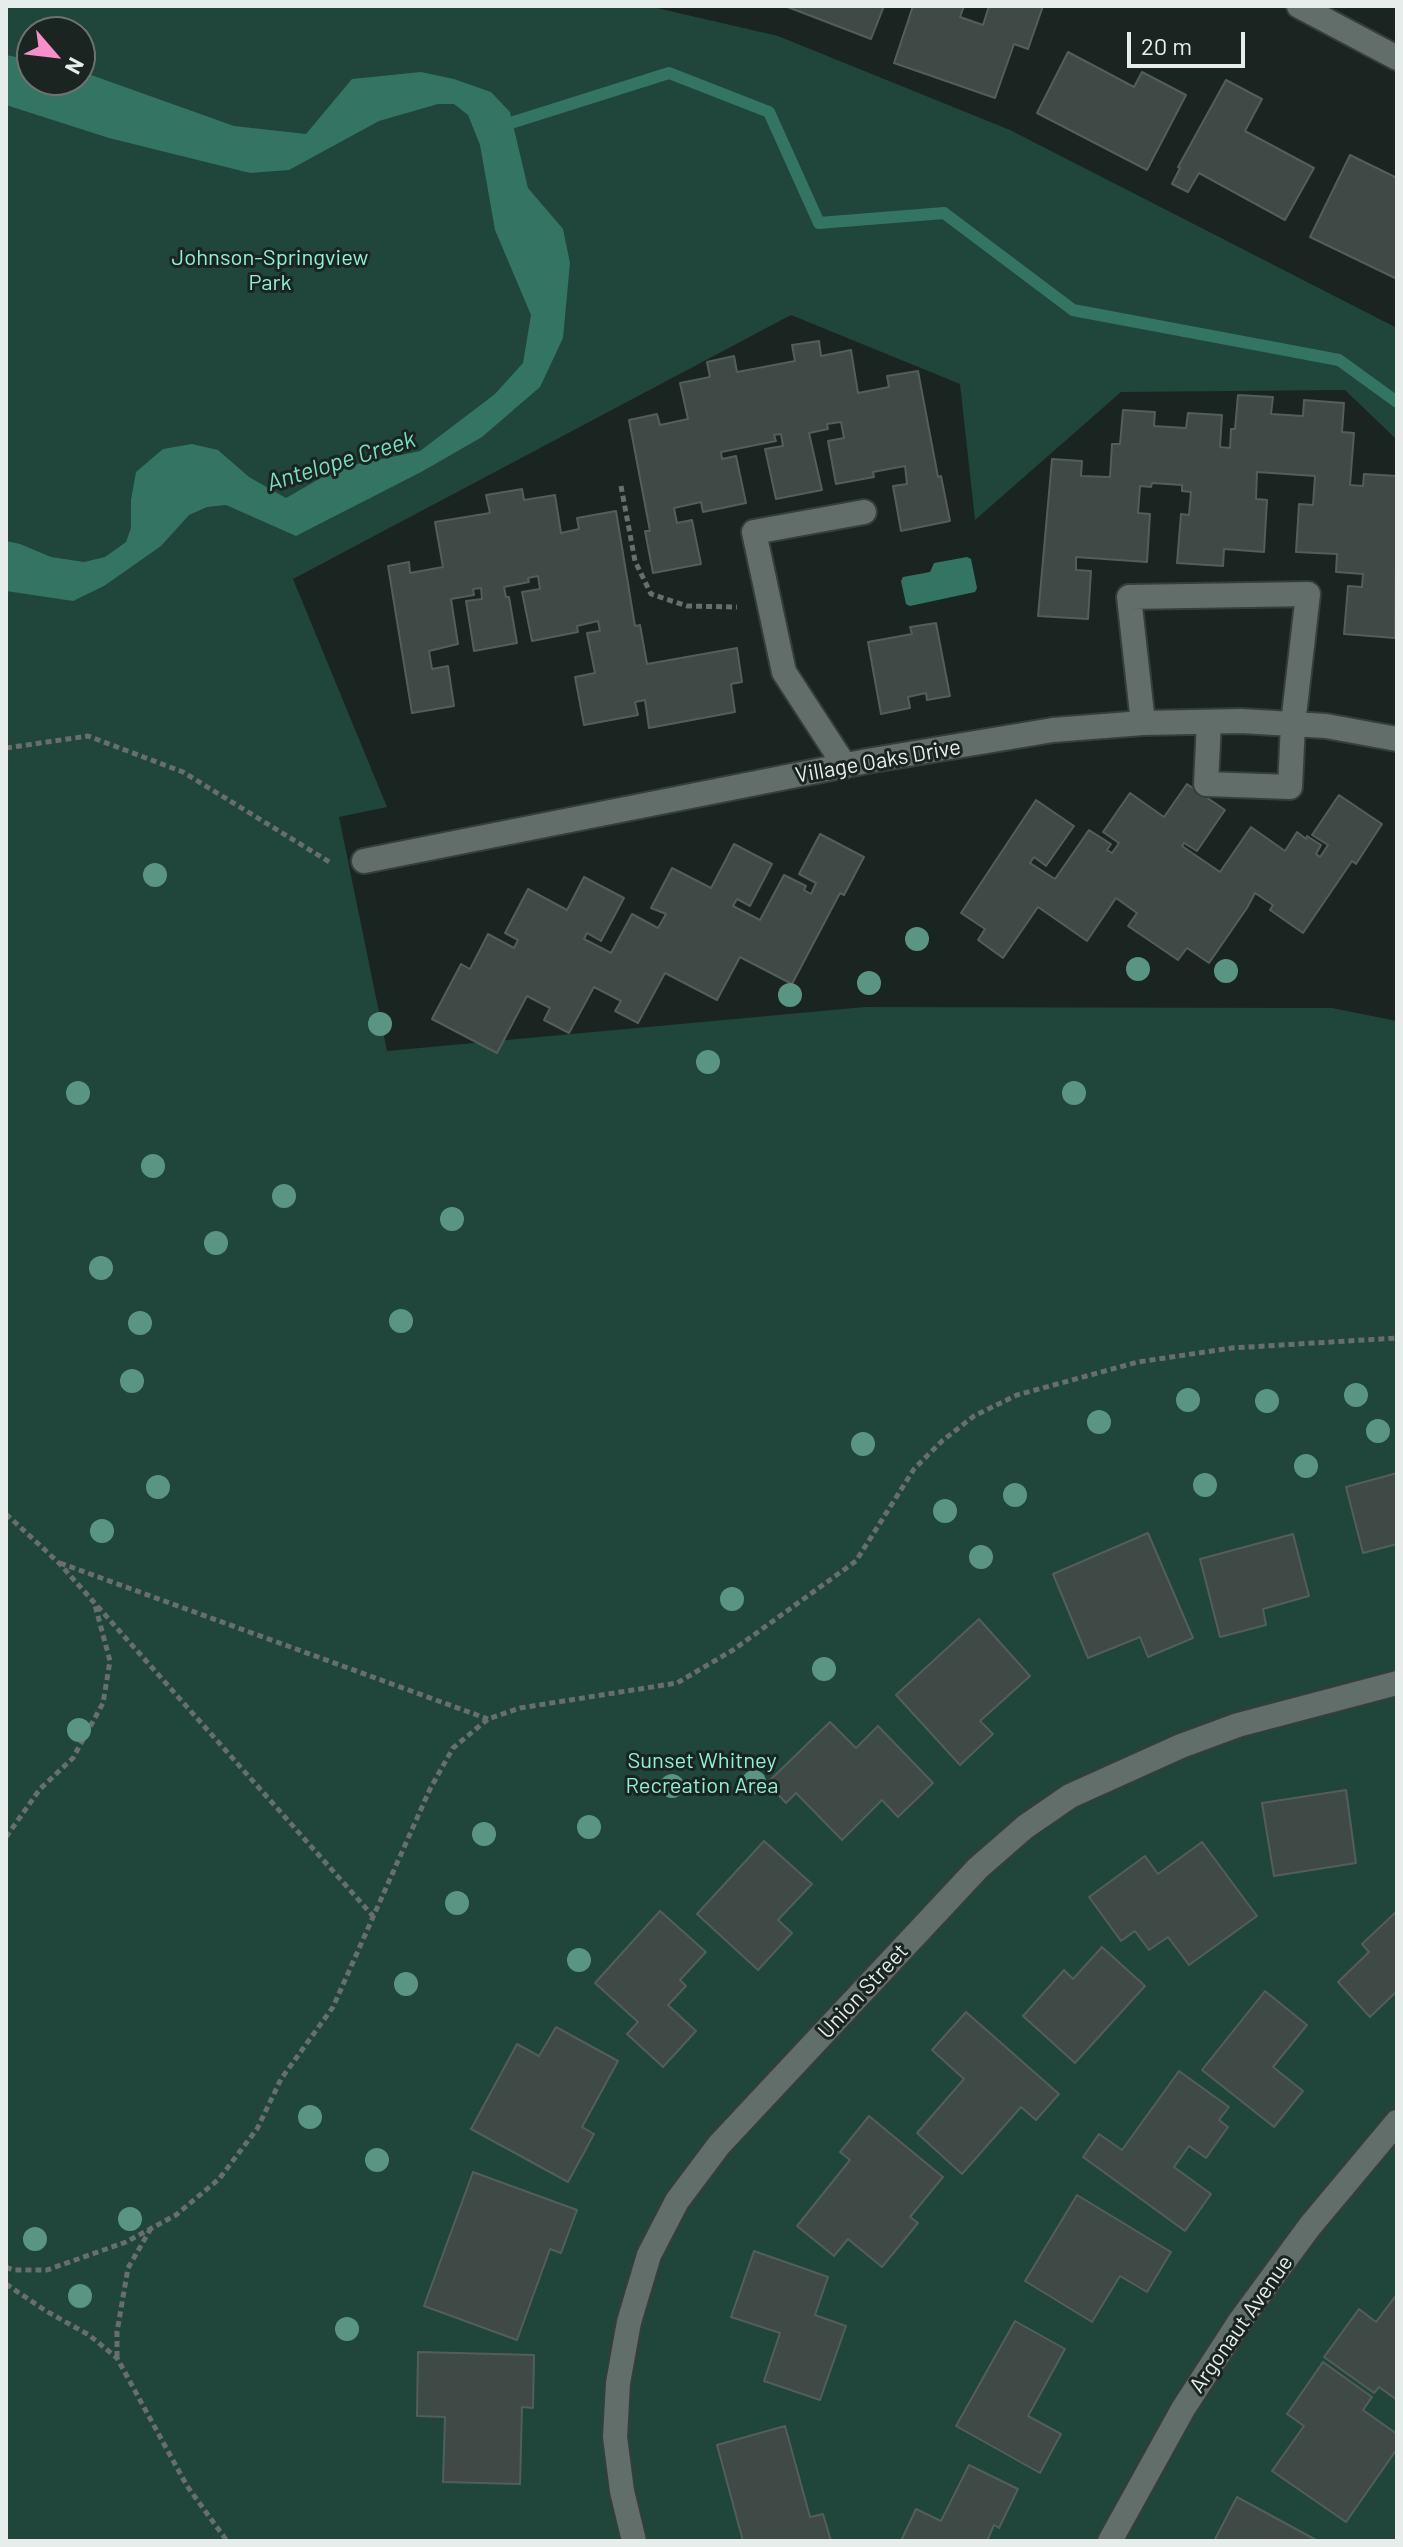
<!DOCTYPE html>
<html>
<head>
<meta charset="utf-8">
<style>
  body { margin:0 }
  #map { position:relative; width:1403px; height:2547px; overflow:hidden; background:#1a2420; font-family:Barlow,sans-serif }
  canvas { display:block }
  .frame { position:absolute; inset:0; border:8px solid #e6edeb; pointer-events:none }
  .north { position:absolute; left:16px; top:16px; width:80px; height:80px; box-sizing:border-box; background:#1a2420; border:2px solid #6c7471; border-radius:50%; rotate:118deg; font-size:22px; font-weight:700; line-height:32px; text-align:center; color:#e6edeb }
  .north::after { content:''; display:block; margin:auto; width:28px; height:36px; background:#f98fc8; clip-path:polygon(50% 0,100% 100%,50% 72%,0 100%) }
  .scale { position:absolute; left:1127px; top:32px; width:118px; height:36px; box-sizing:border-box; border:4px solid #e6edeb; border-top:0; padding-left:10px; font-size:24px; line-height:28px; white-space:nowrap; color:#e6edeb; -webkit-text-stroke:6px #1a2420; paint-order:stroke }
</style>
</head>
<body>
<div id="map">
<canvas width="1403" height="2547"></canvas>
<div class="frame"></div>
<div class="north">N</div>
<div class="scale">20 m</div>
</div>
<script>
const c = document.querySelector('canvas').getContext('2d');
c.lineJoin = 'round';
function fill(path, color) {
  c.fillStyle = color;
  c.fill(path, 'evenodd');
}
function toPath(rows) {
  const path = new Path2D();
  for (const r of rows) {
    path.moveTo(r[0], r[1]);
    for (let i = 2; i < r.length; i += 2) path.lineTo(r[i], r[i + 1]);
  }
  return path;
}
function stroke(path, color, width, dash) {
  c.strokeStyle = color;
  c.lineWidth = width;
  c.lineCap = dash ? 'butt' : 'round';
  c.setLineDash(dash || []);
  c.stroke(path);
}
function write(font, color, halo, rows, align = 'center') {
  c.font = font + ' Barlow,sans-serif';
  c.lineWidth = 6;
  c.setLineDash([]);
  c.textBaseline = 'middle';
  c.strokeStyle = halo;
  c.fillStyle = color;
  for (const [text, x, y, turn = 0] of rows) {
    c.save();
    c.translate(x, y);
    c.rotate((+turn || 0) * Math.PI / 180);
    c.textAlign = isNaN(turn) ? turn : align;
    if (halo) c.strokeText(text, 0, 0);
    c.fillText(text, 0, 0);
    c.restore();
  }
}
fill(toPath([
  [6,6,648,6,778,36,1010,130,1397,328,1397,440,1345,390,1121,392,975,520,960,384,791,315,293,579,387,807,339,817,387,1051,865,1007,1332,1008,1397,1021,1397,2541,6,2541],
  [32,32,80,32,80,80,32,80]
]), '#20453a');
fill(toPath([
  [6,55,32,60,32,80,80,80,80,71,234,126,306,134,352,79,421,72,454,79,491,92,510,112,528,188,563,229,570,263,563,338,540,387,482,437,423,471,296,536,226,505,207,507,189,515,161,546,104,586,73,601,6,591,6,541,20,544,51,557,84,562,105,557,126,542,131,528,131,500,136,472,163,449,192,444,218,450,249,477,286,498,338,468,420,451,495,394,523,363,531,315,495,230,480,145,468,115,454,104,438,104,379,121,289,170,250,173,109,138,6,105],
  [967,557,971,559,977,588,975,592,910,606,906,604,901,581,903,577,930,572,934,563]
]), '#337462');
stroke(toPath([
  [498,127,669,73,769,112,819,223,944,213,1073,310,1339,360,1397,402]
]), '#337462', 12);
const building = toPath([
  [785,6,884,6,871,39,785,6],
  [913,6,964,6,960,17,983,25,989,6,1043,6,1028,49,1014,44,995,98,894,63,913,6],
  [1068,52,1134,87,1142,72,1186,95,1147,170,1037,113,1068,52],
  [1226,80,1262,99,1245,131,1314,168,1285,220,1199,173,1188,192,1172,184,1180,168,1178,167,1226,80],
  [1350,155,1397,178,1397,279,1310,237,1350,155],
  [819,341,821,356,851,350,858,393,889,387,887,376,918,371,938,477,941,476,950,521,901,531,893,486,907,484,905,466,873,472,874,477,836,484,828,441,844,438,841,422,827,424,828,429,809,433,822,490,776,499,765,449,783,446,781,434,774,435,776,441,721,452,722,459,736,456,746,503,703,512,701,502,674,508,677,523,692,520,701,564,653,573,645,531,650,531,629,420,657,414,660,425,688,419,680,383,710,377,707,362,734,356,737,372,795,361,792,345,819,341],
  [1238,395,1273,397,1271,414,1303,416,1304,400,1344,403,1342,432,1354,433,1350,485,1363,486,1364,474,1397,476,1395,638,1344,634,1348,586,1362,587,1363,574,1336,572,1337,554,1296,552,1299,504,1313,505,1315,476,1257,472,1256,499,1267,500,1264,552,1224,549,1223,566,1177,563,1181,514,1189,515,1191,492,1182,491,1182,485,1152,483,1151,487,1140,486,1138,513,1150,514,1147,562,1076,557,1076,570,1091,571,1088,619,1038,616,1052,459,1082,461,1081,476,1110,477,1112,444,1120,444,1123,410,1155,412,1154,426,1186,428,1188,413,1222,415,1220,447,1230,448,1231,429,1235,429,1238,395],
  [522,489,524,500,555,495,561,533,579,529,577,518,616,511,635,626,640,625,647,664,737,648,742,682,731,684,735,712,649,728,645,700,635,702,638,715,584,725,575,677,595,673,587,633,600,631,598,621,577,626,578,632,532,641,522,592,540,589,538,576,528,578,529,582,504,587,506,597,509,597,517,643,474,651,466,601,482,599,481,588,473,589,474,595,451,599,458,644,429,651,432,669,448,666,454,706,412,713,388,566,409,562,410,573,443,567,435,522,490,513,486,495,522,489],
  [936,623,950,696,927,700,926,693,908,697,910,708,881,714,868,642,912,634,910,627,936,623],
  [1187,784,1225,810,1197,851,1184,843,1182,846,1220,872,1251,827,1285,851,1297,832,1306,839,1307,836,1321,845,1316,854,1320,857,1328,845,1312,835,1339,795,1382,824,1356,864,1352,861,1303,933,1270,910,1273,905,1255,893,1247,908,1209,963,1187,948,1178,960,1128,926,1137,913,1116,898,1087,941,1038,907,1003,958,978,940,985,929,961,913,1036,800,1074,826,1046,866,1034,857,1030,863,1055,879,1089,830,1111,844,1107,850,1112,853,1119,843,1103,832,1130,793,1164,817,1187,784],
  [820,834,864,857,844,895,840,893,792,984,740,957,717,1000,665,973,638,1023,615,1011,621,1001,594,987,569,1033,544,1020,550,1008,527,996,497,1053,432,1019,461,964,470,969,488,934,514,948,518,940,505,933,528,889,567,910,584,877,624,898,601,941,587,933,584,939,611,953,632,914,658,928,666,914,651,908,672,868,711,888,734,844,772,864,750,906,737,899,733,906,760,920,784,875,806,886,804,890,811,894,816,883,799,874,820,834],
  [1397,1473,1397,1544,1363,1553,1346,1487,1397,1473],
  [1148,1533,1193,1638,1148,1657,1140,1637,1088,1658,1053,1574,1148,1533],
  [1293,1534,1309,1596,1263,1609,1266,1625,1220,1637,1200,1559,1293,1534],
  [979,1619,1030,1676,980,1721,993,1734,960,1765,896,1695,979,1619],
  [830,1722,856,1748,878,1726,933,1783,898,1817,882,1800,842,1840,796,1793,786,1803,767,1783,830,1722],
  [1346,1790,1356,1863,1274,1876,1262,1803,1346,1790],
  [764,1841,812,1884,778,1920,792,1933,758,1970,697,1914,764,1841],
  [1202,1842,1257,1916,1189,1965,1168,1937,1149,1950,1135,1931,1121,1941,1089,1897,1145,1856,1158,1874,1202,1842],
  [660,1911,706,1952,680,1980,686,1986,668,2005,696,2031,663,2067,627,2034,638,2022,595,1983,660,1911],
  [1397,1911,1397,1991,1370,2017,1338,1982,1369,1952,1362,1944,1397,1911],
  [1102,1947,1145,1986,1075,2063,1023,2016,1064,1970,1073,1979,1102,1947],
  [1265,1991,1307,2025,1273,2067,1303,2091,1274,2127,1202,2070,1265,1991],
  [966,2012,1059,2094,1036,2120,1021,2107,962,2174,917,2133,964,2079,932,2050,966,2012],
  [556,2027,618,2061,582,2127,594,2134,568,2182,471,2129,517,2044,539,2056,556,2027],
  [1179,2071,1229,2107,1219,2120,1228,2127,1206,2158,1189,2146,1174,2167,1211,2194,1185,2231,1083,2157,1099,2134,1122,2150,1179,2071],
  [869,2116,943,2177,910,2217,918,2223,882,2267,848,2239,834,2256,797,2226,850,2160,840,2152,869,2116],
  [473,2172,577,2210,561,2253,550,2249,517,2340,424,2306,473,2172],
  [1077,2195,1171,2252,1147,2292,1120,2276,1092,2322,1025,2281,1077,2195],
  [754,2251,828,2277,815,2315,846,2326,820,2400,764,2381,780,2333,731,2317,754,2251],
  [1397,2294,1397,2400,1379,2387,1374,2393,1324,2357,1359,2309,1376,2322,1397,2294],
  [1015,2321,1065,2349,1028,2416,1061,2434,1040,2473,956,2426,1015,2321],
  [418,2352,534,2355,533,2408,522,2407,520,2484,443,2482,445,2417,417,2416,418,2352],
  [1323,2362,1372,2397,1363,2410,1397,2434,1397,2449,1346,2522,1272,2471,1304,2426,1287,2414,1323,2362],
  [785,2426,810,2517,823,2514,831,2541,743,2541,717,2445,785,2426],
  [969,2465,1018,2489,999,2528,994,2525,987,2541,901,2541,916,2509,941,2521,969,2465],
  [1237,2497,1318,2541,1214,2541,1237,2497]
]);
fill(building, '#3f4a46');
stroke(building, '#535e5b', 2);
const minor = toPath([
  [1299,6,1397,58],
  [1143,723,1129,597,1308,594,1293,724,1290,787,1206,784,1209,722],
  [845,766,784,672,754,532,864,512],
  [364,861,867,761,1053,730,1143,723,1241,721,1326,726,1397,739],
  [634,2541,622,2491,615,2437,618,2383,629,2322,649,2255,677,2201,719,2145,978,1868,1025,1827,1070,1796,1181,1746,1238,1725,1397,1683],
  [1110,2541,1183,2409,1240,2321,1310,2226,1397,2122]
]);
stroke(minor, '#363e3c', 28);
stroke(toPath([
  [621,486,635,561,651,594,687,606,737,607],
  [6,748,88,736,183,772,331,863],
  [6,1514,59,1563,373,1916],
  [60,1563,488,1719],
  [6,1837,40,1789,73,1758,103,1703,110,1661,95,1605],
  [6,2267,13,2270,47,2270,126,2242,176,2215,219,2179,257,2129,281,2079,333,2007,430,1789,453,1748,488,1719,520,1708,677,1683,733,1650,856,1561,914,1469,942,1441,974,1416,1017,1395,1138,1362,1232,1348,1397,1338],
  [6,2284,46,2311,89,2335,117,2358,187,2486,227,2541],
  [117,2357,117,2332,128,2268,150,2230]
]), '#666f6b', 5, [6, 4]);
stroke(minor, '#626e6a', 24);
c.fillStyle = '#5a9583';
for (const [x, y] of [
  [155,875],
  [917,939],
  [1138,969],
  [1226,971],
  [869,983],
  [790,995],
  [380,1024],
  [708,1062],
  [78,1093],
  [1074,1093],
  [153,1166],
  [284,1196],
  [452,1219],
  [216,1243],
  [101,1268],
  [401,1321],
  [140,1323],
  [132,1381],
  [1356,1395],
  [1188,1400],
  [1267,1401],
  [1099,1422],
  [1378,1431],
  [863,1444],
  [1306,1466],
  [1205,1485],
  [158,1487],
  [1015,1495],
  [945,1511],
  [102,1531],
  [981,1557],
  [732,1599],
  [824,1669],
  [79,1730],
  [754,1782],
  [672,1786],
  [589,1827],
  [484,1834],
  [457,1903],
  [579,1960],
  [406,1984],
  [310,2117],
  [377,2160],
  [130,2219],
  [35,2239],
  [80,2296],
  [347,2329]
]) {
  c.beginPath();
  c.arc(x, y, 12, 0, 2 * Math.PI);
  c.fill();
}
write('22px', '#8ff1d4', '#1a2420', [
  ["Johnson-Springview",270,258],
  ["Park",270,283],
  ["Sunset Whitney",702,1761],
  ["Recreation Area",702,1786]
]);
write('22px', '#e6edeb', '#1a2420', [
  ["Village Oaks Drive",878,761,-10],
  ["Union Street",863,1991,-47],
  ["Argonaut Avenue",1241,2324,-55]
]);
write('italic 24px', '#7bdec1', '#1a2420', [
  ["Antelope Creek",341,461,-17]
]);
</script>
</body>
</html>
